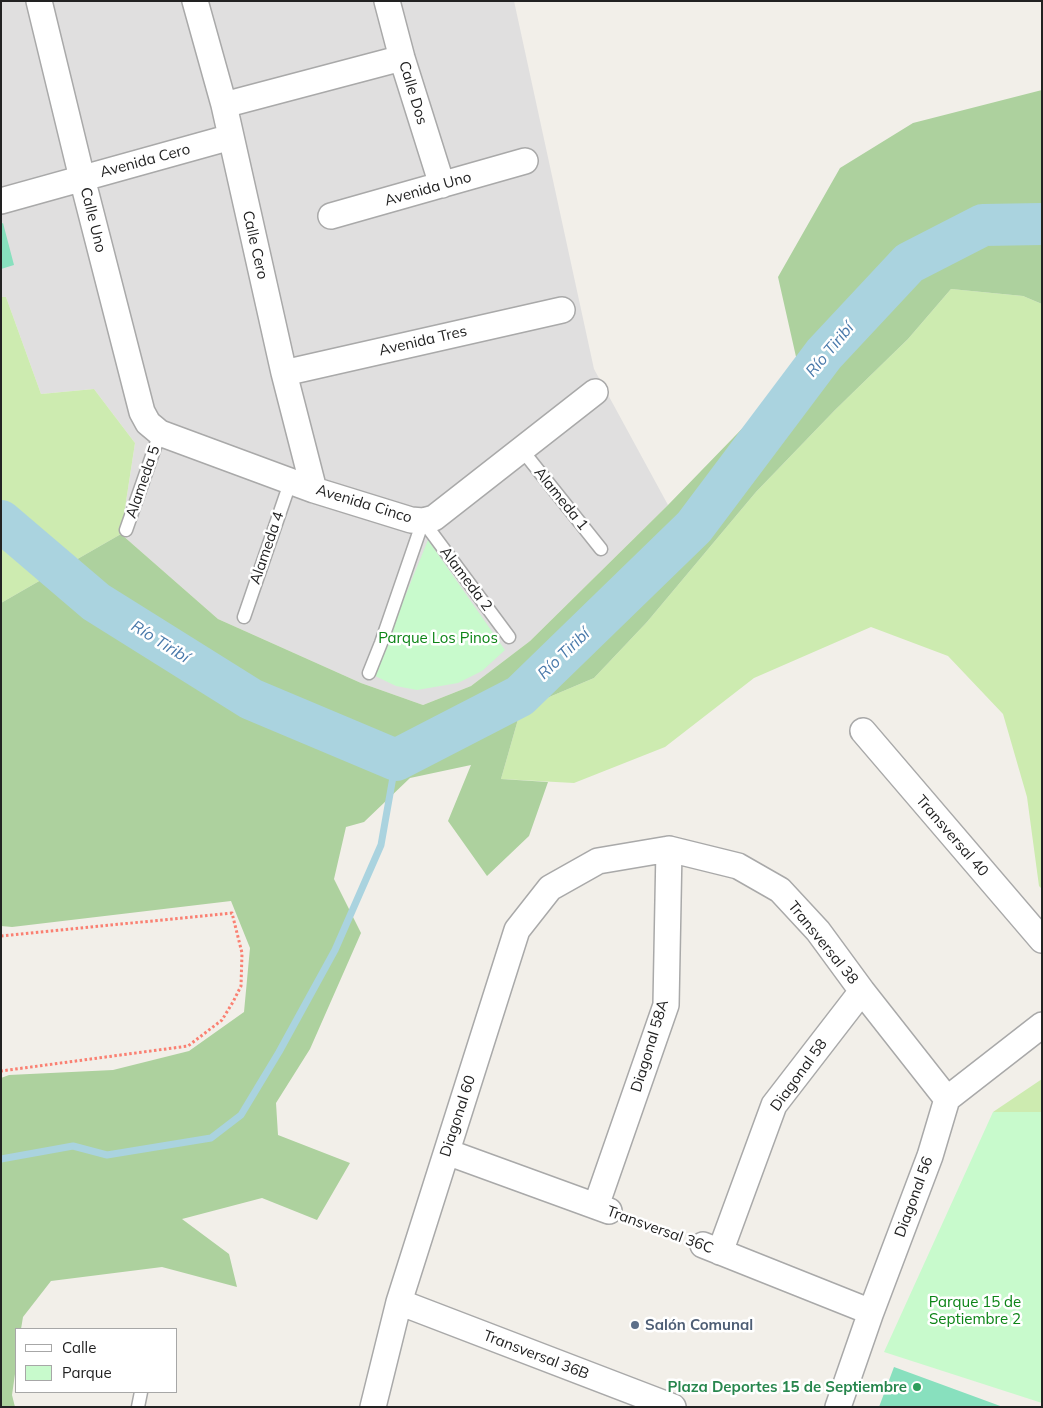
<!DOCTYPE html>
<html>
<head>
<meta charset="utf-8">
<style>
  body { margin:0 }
  #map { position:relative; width:1043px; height:1408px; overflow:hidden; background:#f2efe9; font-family:Mulish,sans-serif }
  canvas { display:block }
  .frame { position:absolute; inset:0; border:2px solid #222; pointer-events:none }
  .legend { position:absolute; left:15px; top:1328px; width:162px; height:65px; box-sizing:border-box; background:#fff; border:1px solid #a7a7a7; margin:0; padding:6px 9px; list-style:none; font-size:15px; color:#222 }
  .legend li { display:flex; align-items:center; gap:10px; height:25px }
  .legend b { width:25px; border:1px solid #a7a7a7 }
</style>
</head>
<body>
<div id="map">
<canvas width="1043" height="1408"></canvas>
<div class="frame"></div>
<ul class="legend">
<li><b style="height:6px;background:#fff"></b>Calle</li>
<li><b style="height:14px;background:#c8facc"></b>Parque</li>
</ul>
</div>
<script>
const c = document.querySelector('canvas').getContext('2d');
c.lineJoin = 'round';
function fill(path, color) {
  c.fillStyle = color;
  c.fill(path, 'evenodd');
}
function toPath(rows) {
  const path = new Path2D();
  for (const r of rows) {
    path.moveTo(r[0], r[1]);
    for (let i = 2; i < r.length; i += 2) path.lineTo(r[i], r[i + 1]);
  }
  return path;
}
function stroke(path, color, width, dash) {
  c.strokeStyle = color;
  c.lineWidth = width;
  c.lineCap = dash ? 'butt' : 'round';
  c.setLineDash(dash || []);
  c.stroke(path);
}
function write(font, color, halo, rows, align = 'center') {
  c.font = font + ' Mulish,sans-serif';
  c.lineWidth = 5;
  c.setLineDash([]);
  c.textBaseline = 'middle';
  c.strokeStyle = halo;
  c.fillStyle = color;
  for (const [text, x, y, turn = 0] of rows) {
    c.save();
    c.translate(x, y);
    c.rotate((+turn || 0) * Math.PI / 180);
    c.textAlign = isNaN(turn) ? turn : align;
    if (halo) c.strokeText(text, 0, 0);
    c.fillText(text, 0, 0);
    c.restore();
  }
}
fill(toPath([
  [1,1,514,1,594,369,668,505,530,641,471,686,423,705,361,683,218,619,121,534,135,443,94,389,41,394,6,297,1,297]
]), '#e0dfdf');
fill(toPath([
  [951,289,1023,296,1042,304,1042,889,1039,886,1027,797,1003,714,948,656,871,627,754,678,665,747,574,783,501,779,521,709,594,678,647,622,756,492,835,410,908,339],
  [1,297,6,297,41,394,94,389,135,443,121,534,1,603],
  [1042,1079,1042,1112,993,1112]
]), '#cdebb0');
fill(toPath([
  [1042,90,1042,304,1023,296,951,289,908,339,835,410,756,492,647,622,594,678,521,709,501,779,548,782,529,836,487,876,448,821,471,765,410,778,364,822,346,827,334,879,361,933,310,1049,276,1103,278,1135,350,1163,317,1220,262,1198,182,1219,229,1254,237,1287,162,1267,51,1281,23,1317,21,1329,16,1329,16,1367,12,1395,15,1407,1,1407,1,1078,9,1075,113,1070,189,1051,244,1012,250,948,231,901,12,927,1,926,1,603,121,534,218,619,361,683,423,705,471,686,530,641,668,505,799,370,778,277,840,168,913,123]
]), '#add19e');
fill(toPath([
  [428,540,505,650,482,671,458,683,417,690,396,686,373,675],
  [993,1112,1042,1112,1042,1403,884,1352]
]), '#c8facc');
fill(toPath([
  [3,223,14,265,1,269,1,224],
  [894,1367,1003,1407,879,1407]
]), '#88e0be');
stroke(toPath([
  [1,1159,73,1146,107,1155,211,1138,241,1115,279,1052,335,950,381,845,396,760]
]), '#aad3df', 7);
stroke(toPath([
  [1,521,96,602,251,699,396,760,520,696,694,527,824,354,909,263,983,225,1042,224]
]), '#aad3df', 42);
const lane = toPath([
  [522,450,601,549],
  [423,521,509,637],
  [126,530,160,433],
  [244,617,291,480],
  [369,673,381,643,423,521],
  [138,1407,141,1392]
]);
const street = toPath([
  [39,1,82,178,142,412,148,423,160,433,314,490,411,520,423,521,434,518,595,392],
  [195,1,224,105,284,373,314,490],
  [387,1,402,58,442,185],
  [224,105,402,58],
  [1,201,231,137],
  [331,216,525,161],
  [284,373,562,310],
  [863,731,1042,940],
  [447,1152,609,1211],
  [596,1206,666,1005,669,849],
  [703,1245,871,1312],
  [720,1252,774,1105,862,991],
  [399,1302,673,1407],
  [373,1407,399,1302,517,930,550,888,598,861,669,849,738,866,780,890,818,931,862,991,947,1099],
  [838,1407,871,1312,930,1156,947,1099,1042,1025]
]);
stroke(lane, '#a9a9a9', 15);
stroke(street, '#a9a9a9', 28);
stroke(toPath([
  [1,936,232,913,242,953,241,986,233,1002,222,1020,188,1046,1,1071],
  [631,1219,681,1237]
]), '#fa8072', 3, [2.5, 2.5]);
stroke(lane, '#fff', 12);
stroke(street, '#fff', 25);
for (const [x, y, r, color] of [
  [635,1325,5,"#5c6f8a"],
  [917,1387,5,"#2e9e5b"]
]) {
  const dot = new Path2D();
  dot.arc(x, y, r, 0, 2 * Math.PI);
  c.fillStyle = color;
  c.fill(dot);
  stroke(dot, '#fff', 2);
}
write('15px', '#222', '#fff', [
  ["Calle Dos",413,93,73],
  ["Avenida Cero",145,161,-15],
  ["Avenida Uno",428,189,-16],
  ["Calle Uno",93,220,76],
  ["Calle Cero",255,245,77],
  ["Avenida Tres",423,341,-13],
  ["Alameda 5",143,482,-71],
  ["Alameda 1",561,499,51],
  ["Avenida Cinco",364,504,17],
  ["Alameda 4",267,548,-71],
  ["Alameda 2",466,579,53],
  ["Transversal 40",952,836,49],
  ["Transversal 38",823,943,51],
  ["Diagonal 58A",650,1046,-73],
  ["Diagonal 58",799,1075,-54],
  ["Diagonal 60",458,1116,-72],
  ["Diagonal 56",914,1197,-70],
  ["Transversal 36C",660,1230,20],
  ["Transversal 36B",536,1355,21]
]);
write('15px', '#0c8416', '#fff', [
  ["Parque Los Pinos",438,638],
  ["Parque 15 de",975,1302],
  ["Septiembre 2",975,1319]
]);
write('bold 15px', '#4e5e75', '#fff', [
  ["Salón Comunal",645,1325]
], 'left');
write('bold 15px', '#27864d', '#fff', [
  ["Plaza Deportes 15 de Septiembre",907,1387]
], 'right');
write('italic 16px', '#4a7aab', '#fff', [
  ["Río Tiribí",830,350,-50],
  ["Río Tiribí",160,642,32],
  ["Río Tiribí",564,654,-44]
]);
</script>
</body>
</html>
